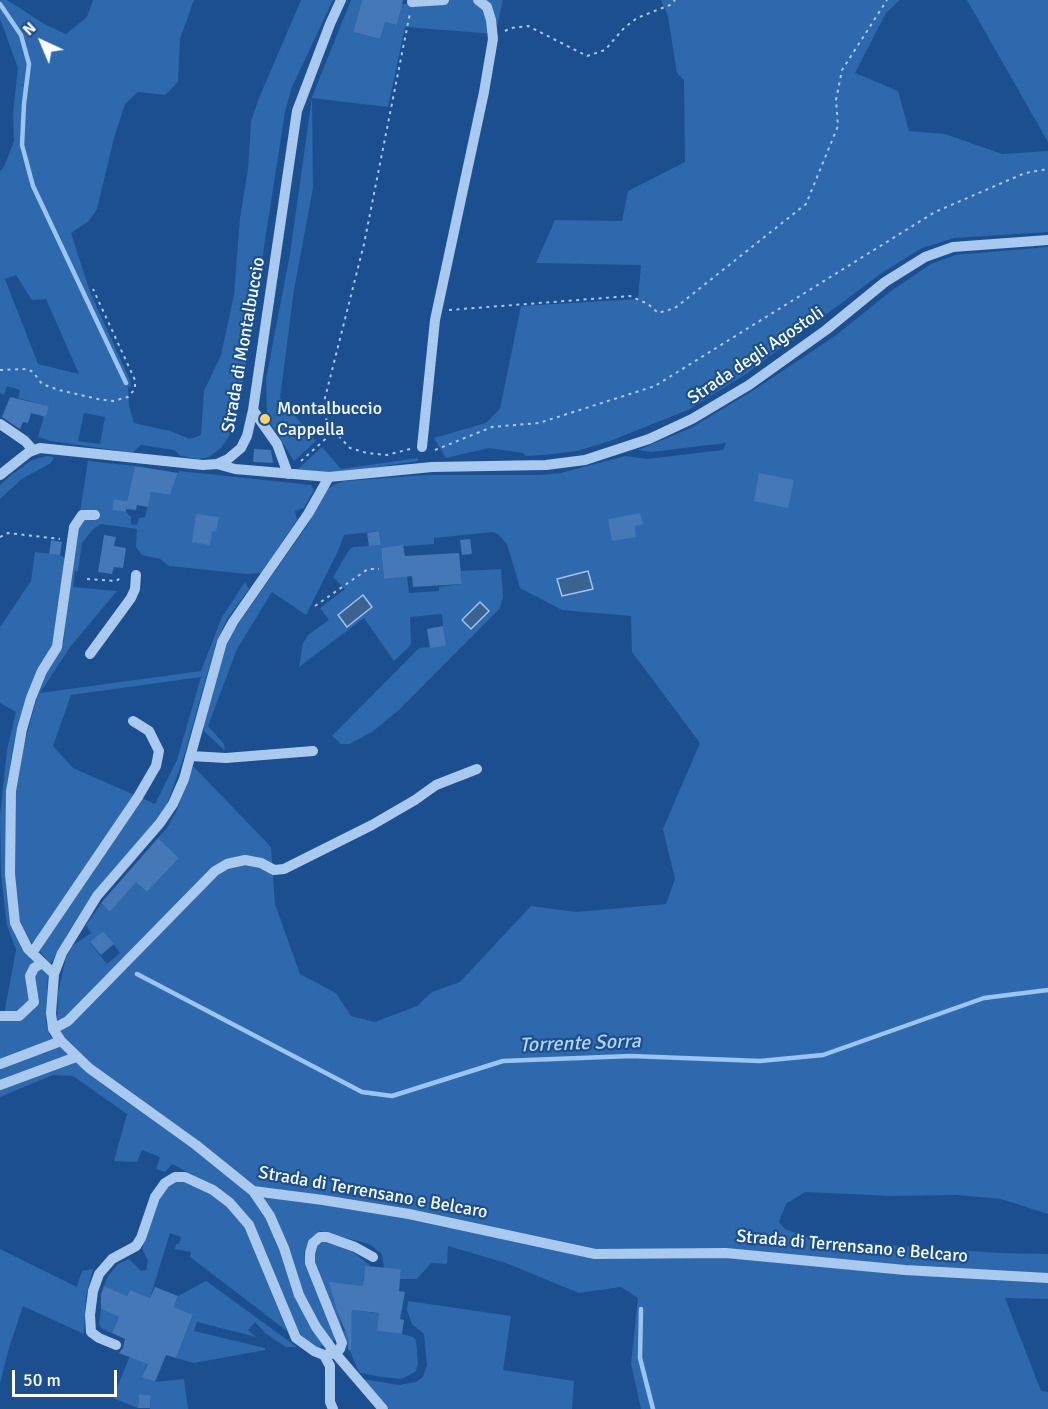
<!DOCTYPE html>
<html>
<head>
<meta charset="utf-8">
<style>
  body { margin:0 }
  #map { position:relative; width:1048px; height:1409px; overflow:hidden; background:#1b4f8f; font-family:Signika,sans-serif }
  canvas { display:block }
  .north { position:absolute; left:12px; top:12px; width:60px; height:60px; -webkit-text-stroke:4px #1b4f8f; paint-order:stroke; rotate:316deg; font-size:16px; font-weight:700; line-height:24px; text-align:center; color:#fff }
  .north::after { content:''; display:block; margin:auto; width:21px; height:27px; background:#fff; clip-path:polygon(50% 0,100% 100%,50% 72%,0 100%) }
  .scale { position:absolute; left:12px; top:1370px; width:105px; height:27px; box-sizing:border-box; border:3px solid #fff; border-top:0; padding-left:8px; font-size:18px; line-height:21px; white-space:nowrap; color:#fff; -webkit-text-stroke:4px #1b4f8f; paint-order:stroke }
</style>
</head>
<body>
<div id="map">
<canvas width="1048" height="1409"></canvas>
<div class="north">N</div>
<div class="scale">50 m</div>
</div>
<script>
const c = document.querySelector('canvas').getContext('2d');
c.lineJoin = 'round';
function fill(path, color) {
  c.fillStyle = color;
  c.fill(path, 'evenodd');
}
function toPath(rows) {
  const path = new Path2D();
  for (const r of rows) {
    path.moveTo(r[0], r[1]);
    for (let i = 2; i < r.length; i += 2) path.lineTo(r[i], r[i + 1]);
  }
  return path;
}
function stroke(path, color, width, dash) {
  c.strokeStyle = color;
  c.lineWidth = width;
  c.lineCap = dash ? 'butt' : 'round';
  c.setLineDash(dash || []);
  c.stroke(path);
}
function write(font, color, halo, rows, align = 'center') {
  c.font = font + ' Signika,sans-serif';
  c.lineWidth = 4.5;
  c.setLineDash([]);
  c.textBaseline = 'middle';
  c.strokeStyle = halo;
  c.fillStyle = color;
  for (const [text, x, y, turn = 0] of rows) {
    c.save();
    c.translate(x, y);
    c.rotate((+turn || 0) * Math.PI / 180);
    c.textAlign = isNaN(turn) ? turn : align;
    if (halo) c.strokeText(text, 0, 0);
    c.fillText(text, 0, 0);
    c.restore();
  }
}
fill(toPath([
  [0,0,7,0,46,25,66,34,87,17,93,0,194,0,180,39,178,82,165,95,138,92,125,104,114,138,97,209,89,221,71,233,90,292,130,380,131,386,128,388,129,406,134,423,170,431,190,439,201,435,204,391,221,355,234,295,240,218,248,169,251,121,259,98,301,0,333,0,292,87,285,112,239,408,231,433,221,448,209,457,199,459,181,456,174,450,141,445,133,452,127,452,51,441,38,437,44,416,46,417,49,406,18,398,20,390,7,386,4,395,0,393,0,171,4,167,14,141,13,114,18,68,0,19],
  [16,275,32,300,46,299,79,374,38,364,5,279],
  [84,413,105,417,100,444,78,441],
  [351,0,362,0,353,32,380,39,385,22,397,25,402,4,414,4,418,0,503,0,495,34,405,27,388,107,312,98,313,188,294,290,280,398,316,441,294,461,271,424,267,412,266,379,290,254,312,97],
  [661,0,900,0,886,13,855,73,898,91,909,131,945,134,1002,154,1048,151,1048,232,954,238,922,248,883,272,746,374,688,410,610,441,577,451,544,455,526,456,523,453,489,448,446,458,434,438,486,423,500,409,521,306,638,299,641,265,536,263,555,220,622,221,628,191,685,162,684,80,677,73,668,16],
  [967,0,1048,0,1048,142],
  [1048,247,1048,1214,1001,1199,957,1195,892,1196,805,1192,786,1204,779,1222,785,1229,816,1240,999,1253,1048,1254,1048,1299,1005,1298,1041,1391,1048,1392,1048,1409,641,1409,631,1364,638,1298,621,1287,579,1293,506,1263,448,1246,447,1264,431,1263,417,1279,400,1279,401,1269,384,1268,382,1254,369,1244,320,1231,310,1239,304,1253,307,1266,336,1337,335,1340,320,1347,313,1346,301,1337,252,1223,215,1187,172,1164,165,1172,156,1169,160,1157,142,1150,137,1162,114,1161,127,1114,73,1076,53,1075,0,1097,0,1020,3,1020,16,950,7,925,5,910,1,873,0,816,7,750,16,712,0,703,0,627,31,581,35,552,60,555,65,558,56,637,17,730,12,752,7,787,10,907,48,972,46,1023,50,1037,60,1032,57,1024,58,993,66,958,72,946,91,933,86,925,101,904,110,912,130,888,127,873,147,892,179,858,158,838,167,828,177,810,193,766,271,847,275,904,300,974,336,993,351,1016,375,1022,417,1006,432,992,460,982,531,906,576,912,666,904,675,879,663,829,700,743,632,652,631,616,562,610,520,588,507,544,499,535,493,532,434,538,434,544,381,548,384,579,407,576,409,593,439,591,439,587,462,584,461,571,501,569,503,597,500,608,400,709,372,732,349,744,341,744,332,736,419,648,445,646,442,614,410,617,411,643,409,647,394,661,364,618,299,667,303,643,308,635,329,620,320,608,345,589,333,577,349,550,353,547,381,545,379,531,344,535,337,553,306,615,272,592,237,649,208,726,224,744,225,751,204,731,203,725,225,643,308,524,327,489,338,483,345,481,427,475,540,475,561,473,625,456,647,459,723,450,726,443,651,452,638,450,691,428,754,390,835,336,891,291,931,264,955,255],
  [103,931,120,953,107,964,90,943],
  [322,447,341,469,418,458,418,461,336,473,309,471,298,469],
  [47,456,54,457,51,463,23,478,0,499,0,485,11,475,32,460],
  [88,461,135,466,127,501,115,499,112,510,126,512,131,517,131,524,137,525,139,518,145,517,151,492,170,495,179,471,311,485,314,490,304,508,295,511,297,520,261,573,247,574,169,566,160,559,142,555,136,547,137,529,101,524,93,529,82,543,78,571,75,571,73,587,117,591,70,647,40,693,201,671,222,617,245,582,249,589,227,619,216,643,184,756,167,804,157,819,94,893,68,933,52,962,50,963,26,936,19,922,15,903,14,828,16,788,23,748,37,698,49,668,64,641,66,601],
  [201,677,177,760,155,804,73,768,53,746,71,695],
  [177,1182,184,1182,212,1194,227,1205,245,1226,287,1331,190,1257,191,1252,175,1249,176,1244,179,1244,181,1237,170,1233,150,1298,130,1290,127,1296,104,1286,108,1276,118,1264,129,1259,141,1271,146,1270,148,1261,142,1248,159,1197,169,1186],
  [324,1241,353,1252,372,1267,365,1266,363,1281,371,1287,330,1283,343,1331,351,1332,352,1310,400,1316,379,1317,377,1331,402,1334,413,1337,416,1340,418,1364,416,1371,410,1375,400,1379,382,1377,360,1373,357,1368,314,1262,314,1254,317,1246],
  [0,1249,77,1287,82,1271,93,1269,86,1296,84,1334,23,1306,9,1348,0,1383],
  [206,1281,297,1347,286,1347,265,1333,255,1322,248,1330,256,1337,197,1322,194,1331,265,1348,265,1350,194,1363,176,1358,193,1316,174,1307,178,1296],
  [408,1301,511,1316,503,1370,574,1381,572,1409,389,1409,363,1379,399,1385,416,1382,423,1377,427,1365,424,1334,412,1324,407,1310],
  [101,1309,119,1317,112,1333,101,1328,99,1323],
  [135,1343,153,1350,142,1377,155,1382,184,1379,188,1409,150,1409,151,1395,139,1394,138,1408,113,1398]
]), '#2e69ad');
const water = toPath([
  [588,571,593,589,562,596,557,579,588,571],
  [363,595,372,607,347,627,338,615,363,595],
  [480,602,489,611,471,629,462,620,480,602]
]);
fill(water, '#3c6290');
stroke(water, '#9cc4f0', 1.5);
stroke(toPath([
  [0,4,21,35,29,64,24,104,22,145,33,186,126,383],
  [137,974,362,1092,392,1096,503,1061,631,1056,760,1061,823,1055,984,998,1048,990],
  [641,1309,640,1358,653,1409]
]), '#9cc4f0', 4.5);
fill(toPath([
  [362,0,403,0,397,25,385,22,380,39,353,32],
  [10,397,49,406,46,417,31,413,28,423,23,422,20,429,2,417],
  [254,449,271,450,273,463,253,462],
  [135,466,178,473,170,495,151,492,148,507,137,505,136,510,126,509,126,512,112,510,114,499,127,501],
  [759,473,794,480,788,508,754,501],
  [640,513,643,524,635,526,636,537,612,541,608,519],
  [196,514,219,517,216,532,212,531,210,545,192,542],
  [379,531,381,545,369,546,367,533],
  [104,535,116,537,114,546,126,548,123,568,114,567,112,574,98,572],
  [470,539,472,554,462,555,460,540],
  [51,540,62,542,60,555,49,554],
  [403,545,405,556,459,553,462,584,413,587,412,576,384,579,381,548],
  [443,626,446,646,430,648,427,629],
  [158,838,179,858,147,892,136,882,110,912,101,903],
  [103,931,114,944,101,955,90,942],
  [365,1266,401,1269,399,1291,405,1292,400,1319,404,1320,402,1334,377,1331,379,1313,352,1310,351,1350,348,1350,349,1340,337,1311,329,1282,363,1286],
  [104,1286,127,1296,130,1290,150,1298,155,1287,178,1296,174,1307,193,1315,176,1358,166,1355,155,1382,142,1377,148,1364,119,1353,123,1348,125,1339,112,1333,119,1317,101,1309,101,1294],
  [139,1394,151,1395,150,1408,138,1408]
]), '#4478b7');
stroke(toPath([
  [505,31,511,28,528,26,587,56,605,50,624,28,637,18,670,5,675,0],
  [449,310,630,296,648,304,658,313,675,308,806,204,838,126,836,100,842,70,887,0],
  [0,370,27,369,33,372,42,384,59,390,98,399,113,401,128,397,135,389,135,380,93,289],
  [410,449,387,455,367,453,350,448,327,424,324,402,364,244,410,13],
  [435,450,492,427,539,423,655,386,935,212,1025,173,1048,169],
  [301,461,332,433],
  [0,537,8,533,60,539],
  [87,579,116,581,122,577],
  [315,606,368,569,379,569]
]), '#a9c9ee', 2, [3, 4.5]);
stroke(toPath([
  [412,2,444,0],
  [253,410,277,444,288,474],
  [0,424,25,441,33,450],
  [422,447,435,320,484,92,493,39,491,20,487,7,478,0],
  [217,464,235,469,329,477,432,467,546,465,585,460,649,439,692,419,749,385,826,330,885,282,925,257,953,247,1048,240],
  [0,475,29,452,40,448,203,465,217,464,228,459,241,448,247,436,253,410,297,111,330,24,341,0],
  [329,477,308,514,233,622,222,642,184,779,173,804,160,823,97,896,62,953,54,974,51,1013,53,1029,61,1041,89,1068,196,1145,253,1191,323,1200,409,1214,595,1254,726,1253,905,1270,1048,1278],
  [90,654,131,598,135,589,136,575],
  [191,756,226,758,313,751],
  [32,953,138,797,156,766,159,751,149,731,133,721],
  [54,974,28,949,15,923,10,874,11,791,22,729,31,698,42,671,57,647,74,527,82,515,95,515],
  [0,1016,19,1016,34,1002,30,976,34,968,42,963],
  [53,1029,68,1021,215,871,227,864,245,860,261,863,274,870,284,869,372,825,415,800,436,785,477,769],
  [0,1064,61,1041],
  [0,1085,76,1057],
  [253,1191,270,1216,284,1248,299,1295,316,1327,335,1353,383,1409],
  [116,1345,99,1338,91,1332,90,1315,93,1291,99,1274,112,1259,136,1246,141,1238,155,1197,165,1183,175,1177,185,1177,213,1190,230,1203,249,1225,296,1338,314,1351,324,1355,335,1353,340,1349,342,1343,310,1263,310,1253,313,1243,320,1237,327,1237,355,1247,373,1257],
  [324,1355,330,1366,330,1402,333,1409]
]), '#a9c9ee', 10);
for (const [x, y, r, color] of [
  [265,419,6,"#ffd166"]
]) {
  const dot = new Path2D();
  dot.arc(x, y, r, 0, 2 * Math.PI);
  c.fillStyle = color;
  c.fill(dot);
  stroke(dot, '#1b4f8f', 2);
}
write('18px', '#fff', '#1b4f8f', [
  ["Strada di Montalbuccio",244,345,-80],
  ["Strada degli Agostoli",756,356,-34],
  ["Strada di Terrensano e Belcaro",373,1193,10],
  ["Strada di Terrensano e Belcaro",852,1247,5]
]);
write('18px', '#fff', '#1b4f8f', [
  ["Montalbuccio",277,409],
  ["Cappella",277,430]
], 'left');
write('italic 20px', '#b5d3f5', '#1b4f8f', [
  ["Torrente Sorra",580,1044,-2]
]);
</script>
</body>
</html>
